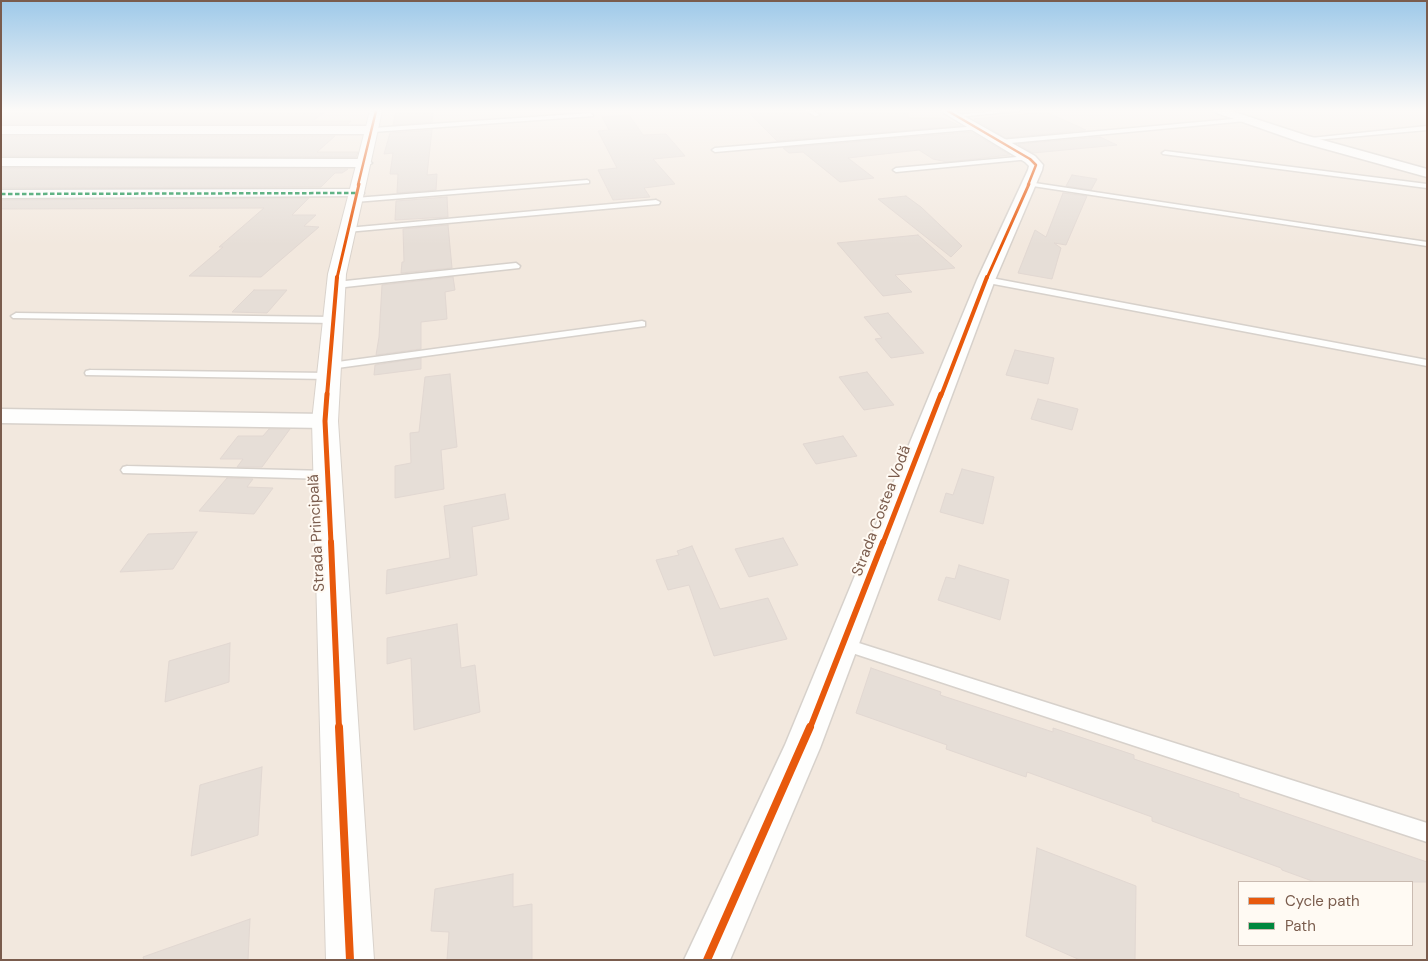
<!DOCTYPE html>
<html>
<head>
<meta charset="utf-8">
<style>
  body { margin:0 }
  #map { position:relative; width:1428px; height:961px; overflow:hidden; background:#f9f5f0; font-family:"DM Sans",sans-serif }
  canvas { display:block }
  .frame { position:absolute; inset:0; border:2px solid #7a5c4d; pointer-events:none }
  .legend { position:absolute; left:1238px; top:881px; width:175px; height:65px; box-sizing:border-box; background:#fffaf3; border:1px solid #cabbb1; margin:0; padding:6px 9px; list-style:none; font-size:15px; color:#7a5c4d }
  .legend li { display:flex; align-items:center; gap:10px; height:25px }
  .legend b { width:25px; border:1px solid #cabbb1 }
</style>
</head>
<body>
<div id="map">
<canvas width="1428" height="961"></canvas>
<div class="frame"></div>
<ul class="legend">
<li><b style="height:6px;background:#e8590c"></b>Cycle path</li>
<li><b style="height:6px;background:#00873e"></b>Path</li>
</ul>
</div>
<script>
const c = document.querySelector('canvas').getContext('2d');
c.lineJoin = 'round';
function fill(path, color) {
  c.fillStyle = color;
  c.fill(path, 'evenodd');
}
function toPath(rows) {
  const path = new Path2D();
  for (const r of rows) {
    path.moveTo(r[0], r[1]);
    for (let i = 2; i < r.length; i += 2) path.lineTo(r[i], r[i + 1]);
  }
  return path;
}
function stroke(path, color, width, dash) {
  c.strokeStyle = color;
  c.lineWidth = width;
  c.lineCap = dash ? 'butt' : 'round';
  c.setLineDash(dash || []);
  c.stroke(path);
}
function write(font, color, halo, rows, align = 'center') {
  c.font = font + ' "DM Sans",sans-serif';
  c.lineWidth = 4;
  c.setLineDash([]);
  c.textBaseline = 'middle';
  c.strokeStyle = halo;
  c.fillStyle = color;
  for (const [text, x, y, turn = 0] of rows) {
    c.save();
    c.translate(x, y);
    c.rotate((+turn || 0) * Math.PI / 180);
    c.textAlign = isNaN(turn) ? turn : align;
    if (halo) c.strokeText(text, 0, 0);
    c.fillText(text, 0, 0);
    c.restore();
  }
}
fill(toPath([
  [1,111,1427,111,1427,960,1,960],
  [1239,882,1412,882,1412,945,1239,945]
]), '#f2e8de');
const building = toPath([
  [1,111,327,111,312,121,351,121,348,124,1,124,1,111],
  [396,111,433,111,432,122,393,125,396,111],
  [747,111,805,111,815,118,822,115,816,111,908,111,908,118,942,118,961,126,777,141,747,111],
  [1046,112,1086,130,1006,138,974,119,1046,112],
  [629,115,643,135,666,134,685,156,653,159,675,184,644,188,650,197,613,200,598,170,617,168,598,131,609,130,602,117,629,115],
  [432,130,427,175,437,174,436,190,397,193,398,174,390,174,393,153,384,154,390,133,432,130],
  [971,132,1010,155,947,162,933,159,919,150,848,158,874,178,840,182,803,152,789,153,783,148,971,132],
  [1,136,335,136,317,152,358,152,356,157,1,156,1,136],
  [1100,137,1117,145,1033,153,1018,144,1100,137],
  [1,168,348,169,342,173,335,173,321,187,1,188,1,168],
  [1072,175,1097,179,1091,190,1066,186,1072,175],
  [1063,193,1087,196,1066,245,1054,243,1061,248,1052,279,1018,273,1035,230,1046,237,1063,193],
  [906,196,921,207,962,246,951,257,878,199,906,196],
  [447,197,448,217,395,220,396,201,447,197],
  [309,198,292,215,316,215,304,226,319,227,261,277,189,276,223,247,219,247,264,208,1,209,1,200,309,198],
  [448,225,452,268,401,273,402,262,404,262,403,229,448,225],
  [918,235,955,268,895,275,912,292,883,296,837,243,918,235],
  [453,277,455,290,445,292,447,319,421,322,421,349,376,355,379,337,382,285,453,277],
  [254,290,287,290,267,313,232,312,254,290],
  [888,313,924,353,891,358,875,339,882,338,864,317,888,313],
  [1015,350,1054,358,1048,384,1006,375,1015,350],
  [421,358,421,369,374,375,375,365,421,358],
  [867,372,894,405,864,410,839,377,867,372],
  [450,374,457,447,441,450,444,489,395,498,395,466,411,463,410,433,419,432,425,377,450,374],
  [1038,399,1078,409,1072,430,1031,419,1038,399],
  [269,429,290,429,262,467,237,467,243,459,220,459,238,436,263,436,269,429],
  [843,436,857,456,816,464,803,444,843,436],
  [962,469,994,477,983,524,940,512,946,493,953,495,962,469],
  [227,478,253,479,247,487,273,488,254,514,199,511,227,478],
  [505,494,509,519,472,527,477,575,386,594,387,570,450,558,444,506,505,494],
  [197,532,173,569,120,572,148,534,197,532],
  [783,538,798,565,749,577,735,549,783,538],
  [692,546,720,609,768,598,787,639,714,656,689,585,668,590,656,560,679,555,677,551,692,546],
  [959,565,1009,580,1000,620,938,600,946,577,955,579,959,565],
  [457,624,461,668,475,665,480,712,414,730,411,658,387,664,387,638,457,624],
  [230,643,229,682,165,702,169,661,230,643],
  [871,668,941,692,940,695,1053,732,1053,728,1134,755,1134,759,1239,794,1239,797,1427,862,1427,882,1315,882,1282,870,1281,868,1152,821,1152,817,1027,772,1026,777,946,749,947,745,856,713,871,668],
  [262,767,258,835,191,856,200,785,262,767],
  [1037,848,1136,886,1135,960,1080,960,1026,936,1037,848],
  [513,874,513,907,532,904,532,960,447,960,449,932,431,931,435,889,513,874],
  [250,919,248,960,144,960,143,957,250,919]
]);
fill(building, '#e6ded7');
stroke(building, '#e2d8d2', 1);
const lane = toPath([
  [807,111,813,111,820,115,815,116,807,111],
  [999,111,1019,111,956,117,953,115,999,111],
  [591,113,593,116,373,132,370,130,373,128,591,113],
  [1244,118,1246,121,1000,144,997,142,1000,140,1244,118],
  [978,126,980,129,715,152,712,150,715,148,978,126],
  [1427,126,1427,130,1304,141,1301,139,1427,126],
  [1165,151,1427,184,1427,188,1163,154,1162,153,1165,151],
  [1028,156,1030,157,1030,159,896,172,893,170,896,168,1028,156],
  [587,180,589,181,589,183,355,202,351,200,355,198,587,180],
  [1028,182,1427,242,1427,246,1026,185,1026,183,1028,182],
  [656,200,660,202,659,204,347,232,343,230,347,228,656,200],
  [516,263,520,266,519,268,336,288,332,285,336,282,516,263],
  [986,277,1427,360,1427,366,983,282,982,280,986,277],
  [16,313,333,317,338,320,333,323,13,318,11,316,16,313],
  [642,321,645,322,645,326,330,369,325,366,330,363,642,321],
  [90,370,328,373,333,376,328,379,86,375,85,373,86,371,90,370],
  [127,466,327,471,333,475,327,479,123,473,121,470,123,467,127,466],
  [843,638,1427,823,1427,842,837,648,835,644,837,640,843,638]
]);
const street = toPath([
  [943,111,955,111,1035,156,1043,165,1042,170,995,280,820,748,730,960,684,960,785,745,977,280,1028,170,1029,166,1025,162,944,113,943,111],
  [1215,111,1231,111,1308,136,1427,169,1427,177,1300,142,1217,113,1215,111],
  [1,126,373,126,379,130,373,134,1,134,1,126],
  [1,158,365,159,372,163,365,167,1,166,1,158],
  [357,189,362,190,364,193,362,196,1,198,1,190,357,189],
  [1,409,325,414,333,416,337,421,333,426,325,428,1,423,1,409]
]);
const secondary = toPath([
  [370,111,382,111,346,274,338,421,374,960,326,960,312,421,328,274,370,111]
]);
stroke(lane, '#d7d1cb', 3);
stroke(street, '#d7d1cb', 3);
stroke(secondary, '#d9d2cb', 2);
fill(lane, '#fefefd');
fill(street, '#fefefd');
fill(secondary, '#fefefd');
stroke(toPath([
  [1,194,357,193]
]), '#00873e', 2.5, [4.5, 2.5]);
stroke(toPath([
  [948,111,1030,159,1036,165,1028,185],
  [358,185,376,111]
]), '#e8590c', 2.5);
stroke(toPath([
  [337,278,359,184],
  [987,278,1029,184]
]), '#e8590c', 3);
stroke(toPath([
  [327,396,337,277],
  [941,396,987,277]
]), '#e8590c', 4);
stroke(toPath([
  [327,394,325,421,331,543],
  [883,543,941,394]
]), '#e8590c', 5);
stroke(toPath([
  [331,542,339,728],
  [810,728,883,542]
]), '#e8590c', 6);
stroke(toPath([
  [339,727,350,960],
  [707,960,810,727]
]), '#e8590c', 8);
const sky = c.createLinearGradient(0, 0, 0, 245);
sky.addColorStop(0, '#9ec9e9');
sky.addColorStop(0.45, '#fcfaf8');
sky.addColorStop(1, '#fcfaf800');
c.fillStyle = sky;
c.fillRect(0, 0, 1428, 245);
write('15px', '#7a5c4d', '#fffaf3', [
  ["Strada Costea Vodă",882,511,-69],
  ["Strada Principală",317,533,-93]
]);
</script>
</body>
</html>
